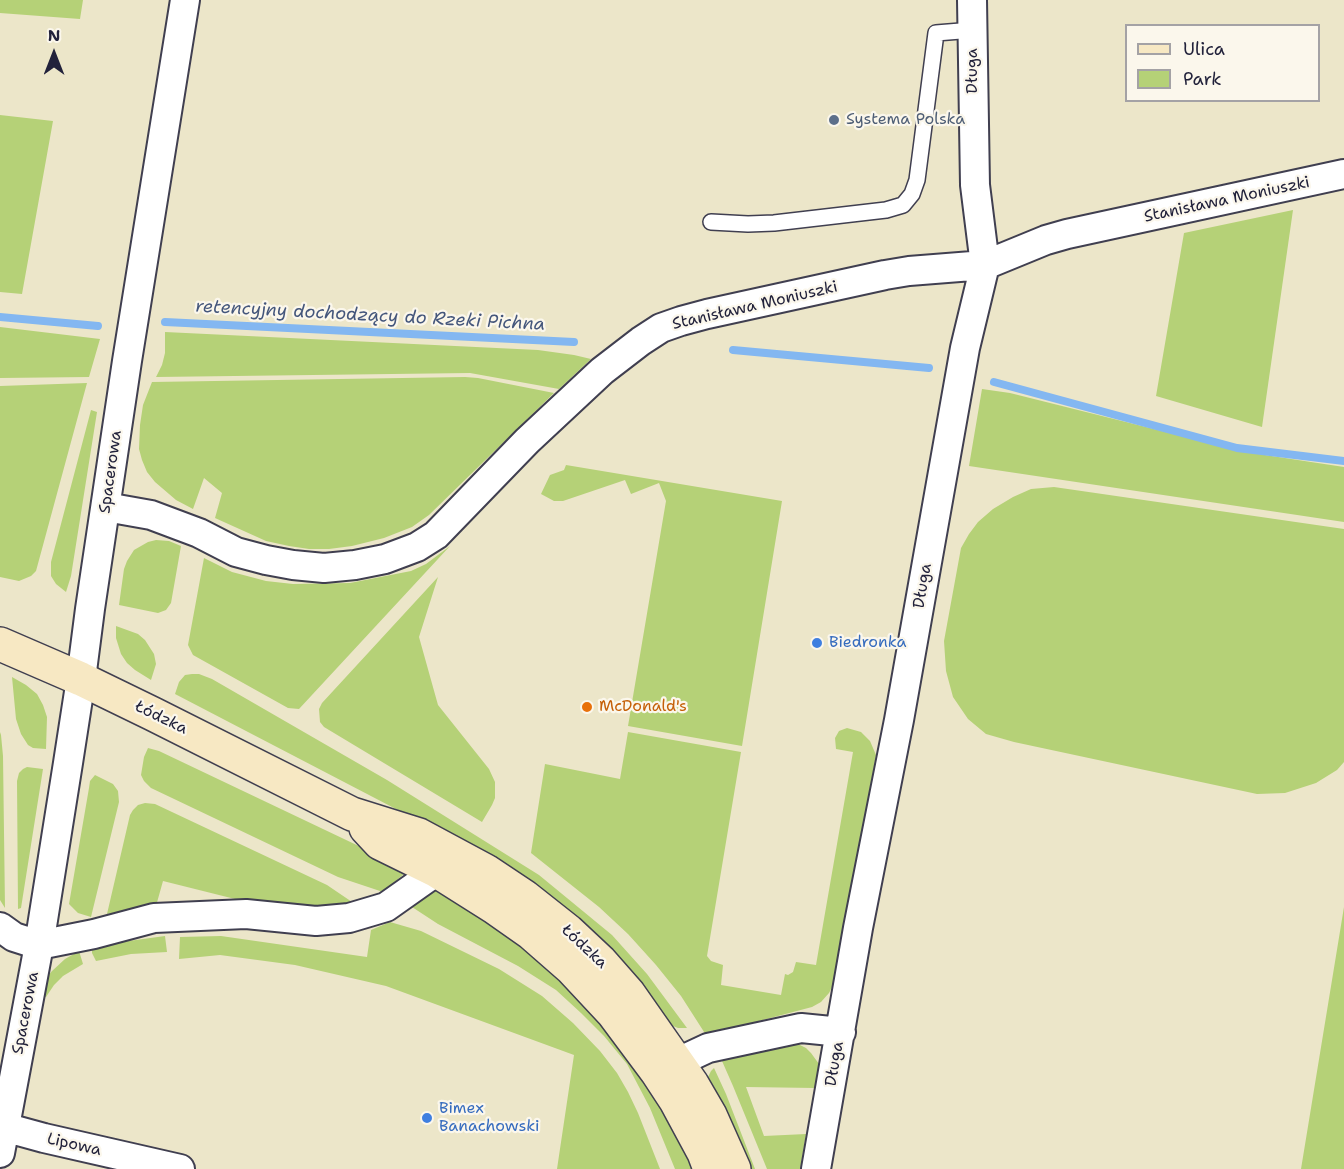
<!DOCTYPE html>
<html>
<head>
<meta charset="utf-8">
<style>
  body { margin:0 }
  #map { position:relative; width:1344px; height:1169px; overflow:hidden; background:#ece6c9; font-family:"Shantell Sans",sans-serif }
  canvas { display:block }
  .legend { position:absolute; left:1125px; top:24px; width:195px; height:78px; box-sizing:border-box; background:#fbf7ec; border:2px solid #a4a2a5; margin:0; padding:8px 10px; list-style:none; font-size:18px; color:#22223b }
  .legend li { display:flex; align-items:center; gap:12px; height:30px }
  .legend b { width:30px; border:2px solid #a4a2a5 }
  .north { position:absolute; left:24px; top:24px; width:60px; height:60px; -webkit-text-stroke:4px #fbf7ec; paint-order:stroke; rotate:0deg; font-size:16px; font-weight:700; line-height:24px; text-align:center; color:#22223b }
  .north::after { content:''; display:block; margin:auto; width:21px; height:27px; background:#22223b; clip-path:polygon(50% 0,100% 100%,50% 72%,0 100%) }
</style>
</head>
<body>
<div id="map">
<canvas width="1344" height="1169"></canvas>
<ul class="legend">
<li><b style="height:8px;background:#f7e8c3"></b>Ulica</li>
<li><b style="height:16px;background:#b5d177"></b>Park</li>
</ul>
<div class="north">N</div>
</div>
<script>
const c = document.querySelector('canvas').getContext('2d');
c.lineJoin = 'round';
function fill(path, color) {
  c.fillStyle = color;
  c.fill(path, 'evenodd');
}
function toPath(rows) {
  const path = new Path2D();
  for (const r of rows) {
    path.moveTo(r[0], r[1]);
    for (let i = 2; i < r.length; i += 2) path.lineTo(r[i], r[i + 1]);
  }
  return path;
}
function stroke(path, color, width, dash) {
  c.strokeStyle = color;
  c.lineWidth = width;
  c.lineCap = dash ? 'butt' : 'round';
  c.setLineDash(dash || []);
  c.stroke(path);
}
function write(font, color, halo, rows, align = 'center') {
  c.font = font + ' "Shantell Sans",sans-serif';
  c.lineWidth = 4.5;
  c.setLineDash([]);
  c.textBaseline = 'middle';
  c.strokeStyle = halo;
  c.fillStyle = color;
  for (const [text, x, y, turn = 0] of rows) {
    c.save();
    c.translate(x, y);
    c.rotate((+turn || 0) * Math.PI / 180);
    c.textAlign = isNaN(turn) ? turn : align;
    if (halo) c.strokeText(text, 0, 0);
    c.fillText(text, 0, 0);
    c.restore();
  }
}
fill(toPath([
  [0,0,83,0,80,19,0,13],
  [0,115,53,121,22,294,0,292],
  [1293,210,1262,427,1156,396,1184,233],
  [0,327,100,339,89,377,0,378],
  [165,332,538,350,574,355,591,359,559,389,470,373,156,377,162,365,165,353],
  [465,377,478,378,554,393,429,515,412,527,384,538,352,546,329,549,309,549,289,546,266,541,215,518,222,493,204,478,193,509,176,500,155,482,147,472,142,460,139,449,140,425,143,405,152,382],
  [87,383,36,571,31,576,19,581,0,577,0,386],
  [982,389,1010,393,1222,446,1265,455,1344,467,1344,522,969,466],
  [91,410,97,412,71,576,66,592,56,584,51,576,51,562],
  [566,465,782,501,742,746,628,726,666,501,659,483,631,494,625,480,563,501,554,501,541,494,550,475,564,470],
  [1054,487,1344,529,1344,762,1337,770,1316,783,1285,793,1257,794,1014,742,986,734,968,719,953,697,946,671,944,641,961,548,969,534,978,522,993,509,1013,497,1031,489],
  [156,540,169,541,181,546,171,603,166,610,158,613,119,605,124,569,127,561,134,550,148,542],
  [450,546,299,709,288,708,193,655,188,645,204,558,232,572,266,581,293,584,350,583,411,571,426,564],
  [438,577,419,637,438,705,489,769,495,782,495,798,492,805,482,822,324,727,320,722,319,709,322,703],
  [116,626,138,634,145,640,154,654,156,664,151,680,135,670,127,663,121,654,116,638],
  [192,674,199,674,212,679,387,780,539,875,612,935,647,974,687,1028,678,1028,668,1024,442,833,175,694,179,682,185,675],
  [12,677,26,685,37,694,43,705,47,717,46,749,33,748,28,745,21,734,16,719],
  [847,728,861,732,870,741,876,755,835,981,829,993,821,1002,812,1007,706,1035,681,996,656,965,628,934,599,907,531,853,545,764,620,779,628,732,741,752,707,956,711,961,723,965,721,985,781,995,785,974,788,975,793,972,796,962,816,965,853,752,836,749,835,738,839,731],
  [0,732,1,735,3,756,5,908,0,900],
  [148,748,159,751,405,868,405,873,383,892,338,877,151,788,144,781,141,775,144,757],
  [27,767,43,769,21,908,18,909,17,781,19,773,23,769],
  [95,775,113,784,118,791,119,802,91,917,78,913,69,904,89,788,90,781],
  [145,803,155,804,327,885,355,904,317,908,263,906,163,881,156,906,107,914,130,815,133,810,138,805],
  [436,887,512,934,587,1001,642,1072,696,1169,675,1169,650,1108,627,1064,604,1036,581,1013,556,990,518,966,438,924,412,907,431,889],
  [1344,907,1344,1169,1301,1169],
  [390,922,421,931,499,969,542,996,573,1023,600,1051,617,1073,628,1092,638,1113,660,1169,557,1169,574,1055,386,986,295,965,220,955,179,959,180,937,221,936,367,957,371,930],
  [165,936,167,952,131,954,96,961,92,953,92,946],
  [79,951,83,964,63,976,54,985,46,997,37,996,41,984,52,971,65,959],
  [794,1042,806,1048,811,1053,819,1064,815,1088,746,1087,764,1136,806,1134,800,1169,767,1169,733,1086,722,1061,734,1056],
  [714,1068,726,1094,755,1169,746,1169,705,1083,711,1071]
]), '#b5d177');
stroke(toPath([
  [0,317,98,326],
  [165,322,574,342],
  [733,350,929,368],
  [994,382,1237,448,1344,461]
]), '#83b7f1', 8);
const service = toPath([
  [711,222,748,224,774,223,886,210,903,205,912,194,917,180,936,33,973,30]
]);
const minor = toPath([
  [106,507,151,515,199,533,236,552,266,560,293,565,324,568,355,565,385,559,417,547,436,535,527,441,602,371,641,341,661,328,681,321,707,314,885,275,909,271,985,265,1046,240,1067,234,1344,174],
  [0,927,14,937,39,945,94,934,154,918,246,914,316,921,349,918,386,907,437,871],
  [678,1062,708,1048,801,1028,841,1032],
  [0,1126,44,1138,180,1169],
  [0,1153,39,945,68,763,81,679,90,609,127,361,185,0],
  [816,1169,858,928,899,720,965,348,985,265,975,185,972,0]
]);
const secondary = toPath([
  [0,644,81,679,153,714,352,814,419,835,486,871,525,897,568,931,600,961,629,994,692,1084,710,1115,734,1169],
  [366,828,380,843,437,871,494,907,531,933,571,968,613,1013,657,1072,676,1101,704,1153,710,1169]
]);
stroke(service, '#403f50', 18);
stroke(minor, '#403f50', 32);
stroke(secondary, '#403f50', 36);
stroke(service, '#fff', 15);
stroke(minor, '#fff', 28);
stroke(secondary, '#f7e8c3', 33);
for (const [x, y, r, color] of [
  [834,120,6,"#5c6f8a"],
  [817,643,6,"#3f7fe0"],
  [587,707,6,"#e8710a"],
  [427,1118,6,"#3f7fe0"]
]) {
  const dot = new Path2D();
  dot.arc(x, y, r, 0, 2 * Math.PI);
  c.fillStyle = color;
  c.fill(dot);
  stroke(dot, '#fbf7ec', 2);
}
write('16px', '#22223b', '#fbf7ec', [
  ["Długa",973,71,-90],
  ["Stanisława Moniuszki",1227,200,-12],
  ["Stanisława Moniuszki",755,306,-13],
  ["Spacerowa",111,472,-82],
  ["Długa",923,586,-80],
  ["Łódzka",161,718,26],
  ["Łódzka",584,947,43],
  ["Spacerowa",26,1013,-79],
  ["Długa",835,1064,-80],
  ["Lipowa",74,1145,13]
]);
write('16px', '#4e5e75', '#fbf7ec', [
  ["Systema Polska",846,120]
], 'left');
write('16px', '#366cbe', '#fbf7ec', [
  ["Biedronka",829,643],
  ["Bimex",439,1109],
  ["Banachowski",439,1127]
], 'left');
write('16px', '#c56008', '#fbf7ec', [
  ["McDonald's",599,707]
], 'left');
write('italic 18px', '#44567b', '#fbf7ec', [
  ["retencyjny dochodzący do Rzeki Pichna",370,316,3]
]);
</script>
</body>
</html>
